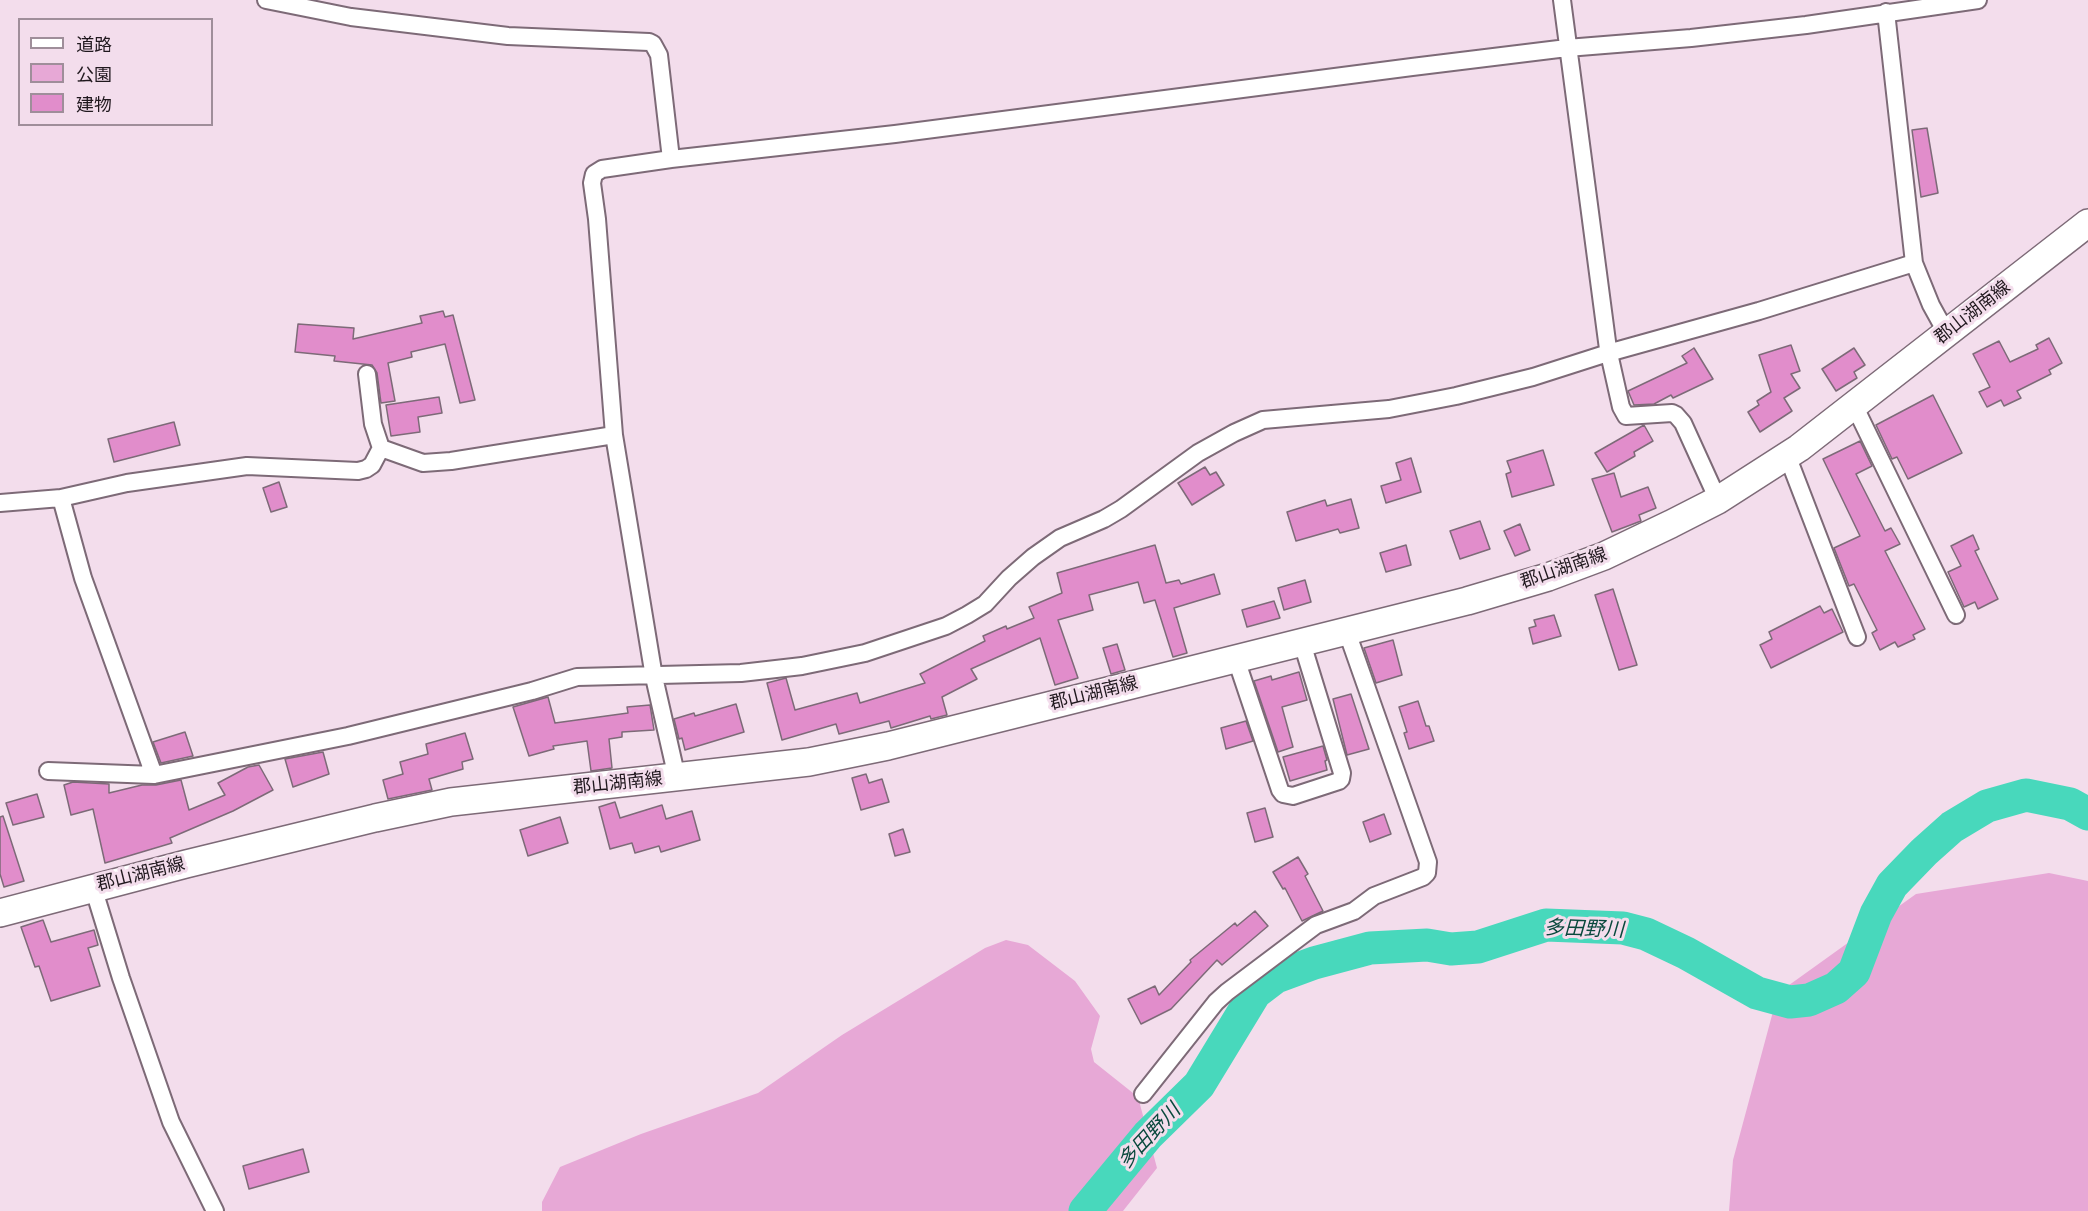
<!DOCTYPE html>
<html>
<head>
<meta charset="utf-8">
<style>
  body { margin:0 }
  #map { position:relative; width:2088px; height:1211px; overflow:hidden; background:#f3ddec; font-family:"Source Serif 4","Noto Sans JP",serif }
  canvas { display:block }
  .legend { position:absolute; left:18px; top:18px; width:195px; height:108px; box-sizing:border-box; background:#f3ddec; border:2px solid #9f8e9a; margin:0; padding:8px 10px; list-style:none; font-size:18px; color:#20181e }
  .legend li { display:flex; align-items:center; gap:12px; height:30px }
  .legend b { width:30px; border:2px solid #9f8e9a }
</style>
</head>
<body>
<div id="map">
<canvas width="2088" height="1211"></canvas>
<ul class="legend">
<li><b style="height:8px;background:#fff"></b>道路</li>
<li><b style="height:16px;background:#e7a8d6"></b>公園</li>
<li><b style="height:16px;background:#e18dcb"></b>建物</li>
</ul>
</div>
<script>
const c = document.querySelector('canvas').getContext('2d');
c.lineJoin = 'round';
function fill(path, color) {
  c.fillStyle = color;
  c.fill(path, 'evenodd');
}
function toPath(rows) {
  const path = new Path2D();
  for (const r of rows) {
    path.moveTo(r[0], r[1]);
    for (let i = 2; i < r.length; i += 2) path.lineTo(r[i], r[i + 1]);
  }
  return path;
}
function stroke(path, color, width, dash) {
  c.strokeStyle = color;
  c.lineWidth = width;
  c.lineCap = dash ? 'butt' : 'round';
  c.setLineDash(dash || []);
  c.stroke(path);
}
function write(font, color, halo, rows, align = 'center') {
  c.font = font + ' "Source Serif 4","Noto Sans JP",serif';
  c.lineWidth = 6;
  c.setLineDash([]);
  c.textBaseline = 'middle';
  c.strokeStyle = halo;
  c.fillStyle = color;
  for (const [text, x, y, turn = 0] of rows) {
    c.save();
    c.translate(x, y);
    c.rotate((+turn || 0) * Math.PI / 180);
    c.textAlign = isNaN(turn) ? turn : align;
    if (halo) c.strokeText(text, 0, 0);
    c.fillText(text, 0, 0);
    c.restore();
  }
}
fill(toPath([
  [2049,873,2088,881,2088,1211,1729,1211,1733,1160,1778,993,1916,894],
  [1006,940,1028,945,1075,981,1100,1016,1091,1049,1094,1062,1138,1097,1157,1168,1123,1211,542,1211,542,1202,560,1167,641,1134,758,1093,842,1035,985,948]
]), '#e7a8d6');
stroke(toPath([
  [1085,1211,1148,1135,1199,1085,1255,993,1276,977,1314,963,1370,948,1427,945,1451,949,1478,947,1546,925,1623,928,1646,934,1686,953,1757,993,1790,1002,1809,1000,1836,988,1854,972,1876,914,1892,885,1924,852,1952,827,1987,806,2026,795,2070,804,2088,814]
]), '#48d8bc', 33);
const building = toPath([
  [1927,128,1938,193,1921,197,1912,130,1927,128],
  [443,311,445,317,453,315,475,400,460,403,445,344,411,352,412,357,388,363,395,401,381,403,377,373,372,365,334,361,335,356,295,352,298,324,354,328,353,339,422,323,420,316,443,311],
  [2049,338,2062,363,2049,370,2051,374,2017,391,2021,398,2004,406,2001,400,1987,407,1979,392,1990,387,1973,354,1999,341,2010,362,2038,349,2036,345,2049,338],
  [1791,345,1800,371,1791,374,1800,388,1784,398,1792,411,1760,432,1748,412,1759,405,1757,401,1771,392,1759,355,1791,345],
  [1694,348,1713,379,1673,398,1671,395,1654,404,1634,405,1628,391,1687,363,1682,356,1694,348],
  [1854,348,1865,365,1854,372,1857,378,1836,391,1822,369,1854,348],
  [1933,395,1962,453,1908,479,1897,457,1892,459,1876,425,1933,395],
  [439,397,442,413,418,417,420,432,391,436,386,405,439,397],
  [174,422,180,445,114,462,108,439,174,422],
  [1644,425,1653,441,1634,452,1635,456,1607,472,1595,453,1644,425],
  [1860,441,1872,466,1856,474,1885,531,1891,528,1900,544,1885,551,1925,629,1913,635,1915,639,1898,647,1895,642,1880,650,1872,633,1877,630,1854,584,1849,586,1834,548,1860,536,1823,459,1860,441],
  [1543,450,1554,485,1512,497,1506,474,1511,472,1507,461,1543,450],
  [1411,458,1421,492,1386,503,1381,486,1401,480,1396,463,1411,458],
  [1205,467,1210,475,1216,472,1224,485,1192,505,1178,483,1205,467],
  [1614,473,1621,497,1648,487,1656,508,1639,515,1641,521,1612,532,1592,479,1614,473],
  [279,482,287,507,271,512,263,488,279,482],
  [1351,499,1359,528,1340,533,1338,529,1296,541,1287,512,1325,500,1327,506,1351,499],
  [1480,521,1490,549,1460,559,1450,531,1480,521],
  [1520,524,1530,550,1515,556,1504,531,1520,524],
  [1973,535,1979,549,1975,551,1998,599,1978,609,1975,602,1964,607,1948,572,1961,566,1951,546,1973,535],
  [1155,545,1166,583,1179,580,1181,584,1214,574,1220,594,1174,608,1187,653,1173,657,1155,600,1144,603,1138,582,1089,595,1093,610,1058,620,1078,678,1055,685,1040,638,971,669,977,679,942,697,947,715,931,719,930,716,891,728,889,721,839,734,836,724,782,740,767,683,786,678,795,710,857,693,860,703,925,683,920,674,985,641,983,636,1006,626,1007,629,1034,618,1029,607,1062,593,1057,573,1155,545],
  [1406,545,1411,565,1386,572,1380,553,1406,545],
  [1305,580,1311,602,1284,610,1278,588,1305,580],
  [1613,589,1637,665,1619,670,1595,595,1613,589],
  [1274,601,1280,618,1247,627,1242,610,1274,601],
  [1820,606,1824,613,1832,609,1843,632,1771,668,1760,645,1772,639,1769,632,1820,606],
  [1554,615,1561,636,1533,644,1529,628,1536,626,1534,620,1554,615],
  [1393,640,1402,675,1376,683,1364,648,1393,640],
  [1117,644,1125,670,1111,674,1103,648,1117,644],
  [1299,672,1307,700,1282,707,1293,747,1278,752,1254,681,1271,676,1272,680,1299,672],
  [1351,694,1369,749,1347,755,1333,699,1351,694],
  [548,697,555,723,628,713,627,707,650,705,654,730,622,732,622,737,609,739,612,768,591,771,587,741,553,746,554,749,529,756,513,707,548,697],
  [1418,701,1426,726,1429,726,1434,741,1409,749,1404,733,1407,732,1399,707,1418,701],
  [736,704,744,732,685,750,682,738,679,739,674,719,694,713,695,716,736,704],
  [1246,721,1253,741,1226,749,1221,728,1246,721],
  [185,732,193,756,161,763,153,742,185,732],
  [465,733,473,759,462,762,463,769,429,779,432,790,388,799,383,780,403,774,400,762,428,754,426,744,465,733],
  [1323,746,1327,760,1325,761,1327,770,1290,781,1283,757,1323,746],
  [323,752,329,774,293,787,285,759,323,752],
  [259,765,273,790,233,811,170,838,172,843,105,863,93,809,71,815,64,785,73,782,109,784,109,793,142,785,156,785,181,780,189,810,225,795,218,783,248,767,259,765],
  [866,774,869,783,882,779,889,802,861,810,852,778,866,774],
  [37,794,44,817,13,825,6,803,37,794],
  [615,802,620,818,662,805,666,819,692,811,700,840,661,852,659,846,635,853,632,843,610,849,599,807,615,802],
  [1265,808,1273,837,1255,842,1247,813,1265,808],
  [1384,814,1391,834,1370,842,1363,822,1384,814],
  [3,816,24,881,4,887,0,874,0,817,3,816],
  [560,817,568,843,528,856,520,830,560,817],
  [903,829,910,852,895,856,889,834,903,829],
  [1298,857,1308,874,1305,876,1323,911,1302,921,1285,888,1283,889,1273,872,1298,857],
  [1255,911,1268,926,1222,965,1217,960,1171,1009,1141,1024,1128,999,1155,986,1159,995,1191,962,1190,960,1235,923,1237,926,1255,911],
  [43,920,51,942,94,930,98,945,88,948,100,986,51,1001,39,966,35,967,21,927,43,920],
  [303,1149,309,1172,249,1189,243,1166,303,1149]
]);
fill(building, '#e18dcb');
stroke(building, '#7d6a78', 1.5);
const minor = toPath([
  [266,0,351,17,508,36,649,42,653,44,659,55,671,159],
  [1562,0,1608,349,1621,407,1626,416,1672,413,1676,415,1683,423,1718,500],
  [1886,12,1914,263,1931,305,1947,334],
  [367,374,373,424,381,448,423,463,451,461,614,435],
  [1854,405,1956,615],
  [1787,455,1857,637],
  [61,498,83,578,154,775],
  [0,503,61,498,127,483,247,466,358,471,366,469,372,465,381,448],
  [1236,659,1280,790,1283,794,1293,796,1339,781,1341,779,1342,773,1302,643],
  [48,771,154,775,348,736,532,691,577,677,741,673,802,666,865,653,946,626,967,615,985,604,1009,578,1033,557,1060,538,1104,519,1121,509,1198,453,1234,433,1263,420,1389,409,1456,396,1533,377,1608,353,1759,311,1914,263],
  [677,778,654,677,614,435,597,219,592,183,594,174,602,169,671,159,895,134,1412,67,1567,48,1691,38,1806,25,1978,0],
  [93,887,121,978,171,1122,215,1211],
  [1143,1094,1216,1002,1227,992,1316,925,1354,911,1374,896,1423,877,1427,873,1428,862,1347,632]
]);
const primary = toPath([
  [0,913,186,864,375,818,451,802,809,762,888,746,1467,601,1548,577,1604,556,1671,524,1718,500,1799,448,2088,223]
]);
stroke(minor, '#7d6a77', 20);
stroke(primary, '#7d6a77', 30);
stroke(minor, '#fff', 16);
stroke(primary, '#fff', 27);
write('18px', '#20181e', '#f3ddec', [
  ["郡山湖南線",1973,313,-38],
  ["郡山湖南線",1564,569,-19],
  ["郡山湖南線",1094,694,-14],
  ["郡山湖南線",618,784,-6],
  ["郡山湖南線",141,875,-14]
]);
write('italic 20px', '#09493d', '#f3ddec', [
  ["多田野川",1584,930,2],
  ["多田野川",1150,1137,-47]
]);
</script>
</body>
</html>
